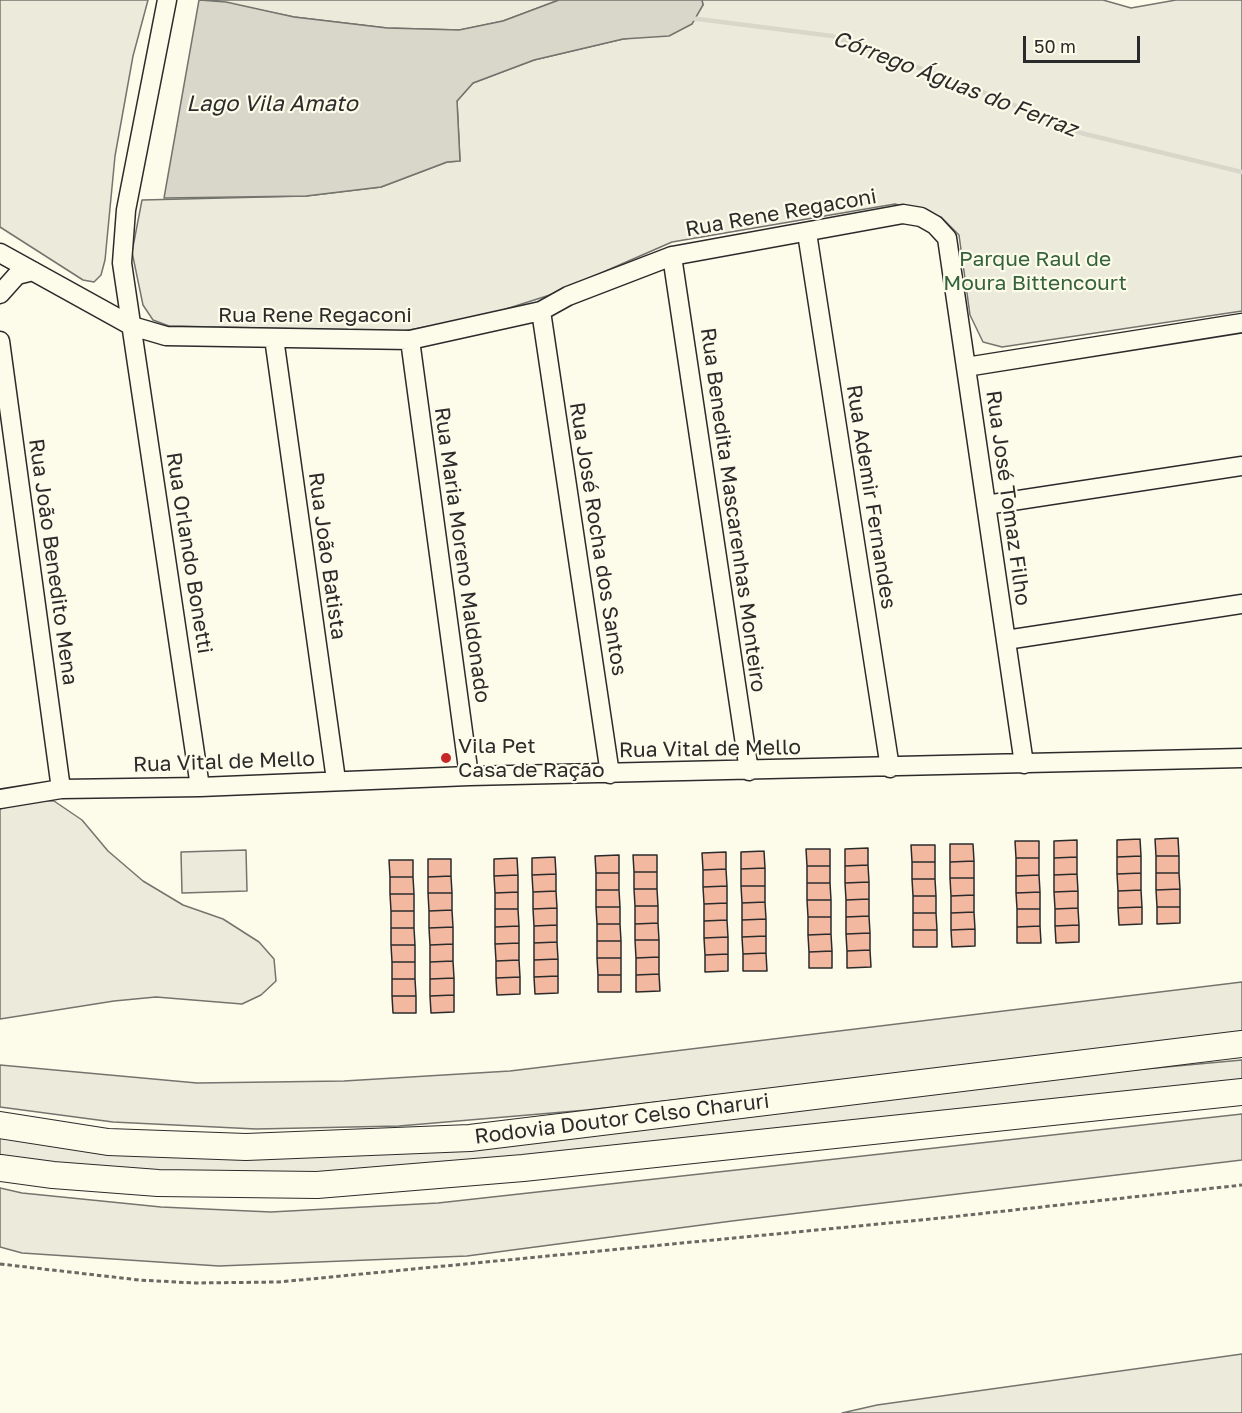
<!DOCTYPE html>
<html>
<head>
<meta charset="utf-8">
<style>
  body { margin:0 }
  #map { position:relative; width:1242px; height:1413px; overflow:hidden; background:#fdfbea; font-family:"Golos Text",sans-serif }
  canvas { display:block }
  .scale { position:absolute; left:1023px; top:36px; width:117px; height:27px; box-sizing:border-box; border:3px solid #2b2b2b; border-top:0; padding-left:8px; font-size:18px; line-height:21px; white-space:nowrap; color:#2b2b2b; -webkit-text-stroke:4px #fdfbea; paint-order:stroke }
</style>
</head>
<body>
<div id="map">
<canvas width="1242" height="1413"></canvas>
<div class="scale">50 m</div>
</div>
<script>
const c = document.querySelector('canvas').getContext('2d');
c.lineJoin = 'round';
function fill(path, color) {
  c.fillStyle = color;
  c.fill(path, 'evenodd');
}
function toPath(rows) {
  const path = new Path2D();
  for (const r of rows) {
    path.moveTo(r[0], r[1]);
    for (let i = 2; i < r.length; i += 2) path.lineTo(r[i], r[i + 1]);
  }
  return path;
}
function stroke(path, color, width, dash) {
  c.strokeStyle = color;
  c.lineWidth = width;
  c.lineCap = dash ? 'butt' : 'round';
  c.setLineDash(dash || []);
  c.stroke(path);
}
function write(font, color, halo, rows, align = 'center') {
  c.font = font + ' "Golos Text",sans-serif';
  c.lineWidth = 4.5;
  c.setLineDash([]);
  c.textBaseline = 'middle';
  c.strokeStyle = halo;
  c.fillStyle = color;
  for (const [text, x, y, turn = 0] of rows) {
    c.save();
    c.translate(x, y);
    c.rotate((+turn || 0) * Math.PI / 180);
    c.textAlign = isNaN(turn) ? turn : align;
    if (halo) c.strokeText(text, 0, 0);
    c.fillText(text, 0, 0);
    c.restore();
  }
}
const green = toPath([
  [0,0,148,0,133,56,115,156,105,260,101,275,94,282,83,280,0,227,0,0],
  [211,0,559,0,503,21,460,30,387,28,294,17,211,0],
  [702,0,1103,0,1131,8,1176,0,1242,0,1242,311,1002,347,983,342,970,315,959,235,941,217,895,204,672,242,553,294,484,316,404,331,169,326,153,320,143,305,132,252,142,200,306,196,381,187,447,162,460,161,457,101,473,83,534,60,623,39,645,36,703,5,702,0],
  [32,800,54,801,82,820,108,851,143,881,183,905,223,919,259,942,274,959,276,981,261,995,242,1004,156,997,114,1001,0,1019,0,809,32,800],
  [246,850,247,891,182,893,181,852,246,850],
  [1242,982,1242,1035,587,1110,399,1126,256,1129,113,1122,0,1107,0,1065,197,1083,344,1081,510,1071,1242,982],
  [1242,1060,1242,1081,481,1161,280,1175,73,1168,0,1155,0,1135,201,1156,1242,1060],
  [1242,1114,1242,1160,732,1221,467,1256,219,1266,22,1253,0,1247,0,1188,22,1193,161,1207,271,1212,438,1203,1242,1114],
  [1242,1354,1242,1413,842,1413,877,1405,1242,1354]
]);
fill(green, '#ecebdb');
stroke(green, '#74746e', 1.5);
const water = toPath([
  [199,0,226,2,294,17,387,28,459,30,503,21,559,0,702,0,703,5,692,24,669,36,623,39,534,60,473,83,457,101,460,161,447,162,381,187,306,196,164,198,199,0]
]);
fill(water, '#d8d7c9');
stroke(water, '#74746e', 1.5);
stroke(toPath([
  [690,18,832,36,966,85,1081,133,1242,172]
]), '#d8d7c9', 4.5);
const building = toPath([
  [1178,838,1179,856,1156,856,1155,839,1178,838],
  [1140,839,1141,856,1117,857,1117,840,1140,839],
  [1077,840,1077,857,1054,858,1054,841,1077,840],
  [1015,841,1039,841,1039,858,1016,858,1015,841],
  [950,844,973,844,974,861,950,862,950,844],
  [911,845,935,845,935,862,912,862,911,845],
  [868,848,868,865,845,866,845,849,868,848],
  [806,849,830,849,830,866,807,866,806,849],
  [764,851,765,868,741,869,741,852,764,851],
  [726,852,726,869,703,870,702,853,726,852],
  [619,855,619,873,596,873,595,856,619,855],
  [633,855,657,855,657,872,634,872,633,855],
  [1141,856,1141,873,1117,874,1117,857,1141,856],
  [1156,856,1179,856,1179,873,1156,873,1156,856],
  [555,857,556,874,532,875,532,858,555,857],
  [1077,857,1077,874,1054,875,1054,858,1077,857],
  [517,858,518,875,494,876,494,859,517,858],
  [1016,858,1039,858,1039,875,1016,876,1016,858],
  [428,859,451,859,451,876,428,877,428,859],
  [389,860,413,860,413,877,390,877,389,860],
  [974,861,974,878,950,878,950,862,974,861],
  [912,862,935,862,935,879,912,879,912,862],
  [868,865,869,882,845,883,845,866,868,865],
  [807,866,830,866,830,883,807,883,807,866],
  [765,868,765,886,741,886,741,869,765,868],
  [726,869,727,886,703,887,703,870,726,869],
  [634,872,657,872,657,889,634,889,634,872],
  [596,873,619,873,619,890,596,890,596,873],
  [1141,873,1141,890,1118,891,1117,874,1141,873],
  [1156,873,1179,873,1180,889,1156,890,1156,873],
  [556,874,556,891,533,892,532,875,556,874],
  [1077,874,1078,891,1054,892,1054,875,1077,874],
  [518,875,518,892,495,893,494,876,518,875],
  [1039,875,1040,892,1016,893,1016,876,1039,875],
  [451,876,452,893,428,893,428,877,451,876],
  [390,877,413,877,414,894,390,894,390,877],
  [950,878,974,878,974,895,951,896,950,878],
  [912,879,935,879,936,896,913,896,912,879],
  [869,882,869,899,846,900,845,883,869,882],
  [807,883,830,883,831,900,807,900,807,883],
  [727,886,727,903,704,904,703,887,727,886],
  [741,886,765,886,765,902,742,903,741,886],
  [634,889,657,889,658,906,635,906,634,889],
  [1180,889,1180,907,1157,907,1156,890,1180,889],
  [596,890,619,890,620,907,596,907,596,890],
  [1141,890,1142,907,1118,908,1118,891,1141,890],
  [556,891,557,908,533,909,533,892,556,891],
  [1078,891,1078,908,1055,909,1054,892,1078,891],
  [518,892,518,909,495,909,495,893,518,892],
  [1040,892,1040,909,1017,909,1016,893,1040,892],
  [428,893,452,893,452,910,429,911,428,893],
  [390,894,414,894,414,911,391,911,390,894],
  [974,895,974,912,951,913,951,896,974,895],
  [913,896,936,896,936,913,913,913,913,896],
  [869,899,869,916,846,917,846,900,869,899],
  [807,900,831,900,831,917,808,917,807,900],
  [765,902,766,919,742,920,742,903,765,902],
  [727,903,727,920,704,921,704,904,727,903],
  [635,906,658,906,658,923,635,924,635,906],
  [596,907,620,907,620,924,597,924,596,907],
  [1142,907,1142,924,1119,925,1118,908,1142,907],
  [1157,907,1180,907,1180,923,1157,924,1157,907],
  [557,908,557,925,534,926,533,909,557,908],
  [1078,908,1079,925,1055,926,1055,909,1078,908],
  [495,909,518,909,519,926,495,927,495,909],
  [1017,909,1040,909,1040,926,1017,927,1017,909],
  [452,910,453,927,429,928,429,911,452,910],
  [391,911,414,911,414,928,391,928,391,911],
  [974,912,975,929,951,930,951,913,974,912],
  [913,913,936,913,937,930,913,930,913,913],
  [869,916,870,933,846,934,846,917,869,916],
  [808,917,831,917,831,934,808,935,808,917],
  [766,919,766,936,742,937,742,920,766,919],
  [727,920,728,937,704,938,704,921,727,920],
  [658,923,659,940,635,940,635,924,658,923],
  [597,924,620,924,621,941,597,941,597,924],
  [557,925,557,942,534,943,534,926,557,925],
  [1079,925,1079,942,1056,943,1055,926,1079,925],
  [519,926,519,943,495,944,495,927,519,926],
  [1040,926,1041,943,1017,943,1017,927,1040,926],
  [453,927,453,944,430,945,429,928,453,927],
  [391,928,414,928,415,945,391,945,391,928],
  [975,929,975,946,952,947,951,930,975,929],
  [913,930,937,930,937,947,913,947,913,930],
  [870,933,870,950,847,951,846,934,870,933],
  [831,934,832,951,809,952,808,935,831,934],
  [766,936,766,953,743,954,742,937,766,936],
  [728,937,728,954,705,955,704,938,728,937],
  [635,940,659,940,659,957,636,958,635,940],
  [597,941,621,941,621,958,597,958,597,941],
  [557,942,558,959,534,960,534,943,557,942],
  [519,943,519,960,496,961,495,944,519,943],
  [453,944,453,961,430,962,430,945,453,944],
  [391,945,415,945,415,962,392,962,391,945],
  [870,950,871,967,847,968,847,951,870,950],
  [832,951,832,968,809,968,809,952,832,951],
  [766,953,767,971,743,971,743,954,766,953],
  [728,954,728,971,705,972,705,955,728,954],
  [659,957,659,974,636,975,636,958,659,957],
  [597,958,621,958,621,975,598,975,597,958],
  [558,959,558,976,534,977,534,960,558,959],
  [519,960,520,977,496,978,496,961,519,960],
  [453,961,454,978,430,979,430,962,453,961],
  [392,962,415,962,415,979,392,979,392,962],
  [659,974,660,991,636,992,636,975,659,974],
  [598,975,621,975,621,992,598,992,598,975],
  [558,976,558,993,535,994,534,977,558,976],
  [520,977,520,994,497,995,496,978,520,977],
  [454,978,454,995,430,996,430,979,454,978],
  [392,979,415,979,416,996,392,996,392,979],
  [454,995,454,1012,431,1013,430,996,454,995],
  [392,996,416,996,416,1013,393,1013,392,996]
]);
fill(building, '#f2b8a0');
stroke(building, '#2b2b2b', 1.5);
const minor = toPath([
  [167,0,126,210,122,263,200,787],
  [807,233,890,768],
  [0,253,132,326,166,336,410,340,541,311,568,296,672,256,903,214,921,217,935,225,947,238,1024,764],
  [672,256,749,771],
  [0,294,17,275,33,271],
  [541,311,610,774],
  [274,338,336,780],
  [410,340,469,776],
  [0,341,61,789],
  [966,367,1242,323],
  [986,505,1242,466],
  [1006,640,1242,604],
  [0,799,61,789,200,787,469,776,1242,758]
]);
const highway = toPath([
  [0,1125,108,1142,246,1147,470,1138,1242,1044],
  [0,1168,53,1175,158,1183,317,1185,523,1168,1242,1092]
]);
stroke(minor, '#2b2b2b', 21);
stroke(highway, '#2b2b2b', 28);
stroke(toPath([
  [0,1264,139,1280,194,1283,279,1282,941,1218,1242,1185]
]), '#6a6964', 3, [4.5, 3]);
stroke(minor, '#fdfbea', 18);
stroke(highway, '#fdfbea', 26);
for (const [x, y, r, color] of [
  [446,758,6,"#c62828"]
]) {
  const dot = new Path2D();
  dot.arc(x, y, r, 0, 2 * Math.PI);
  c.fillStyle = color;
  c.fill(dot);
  stroke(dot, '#fdfbea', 2);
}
write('21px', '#2b2b2b', '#fdfbea', [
  ["Rua Rene Regaconi",781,213,-10],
  ["Rua Rene Regaconi",315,315],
  ["Rua Ademir Fernandes",871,497,81],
  ["Rua José Tomaz Filho",1008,498,82],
  ["Rua Benedita Mascarenhas Monteiro",733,510,82],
  ["Rua José Rocha dos Santos",598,539,81],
  ["Rua Orlando Bonetti",189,553,81],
  ["Rua Maria Moreno Maldonado",462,555,82],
  ["Rua João Batista",327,556,82],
  ["Rua João Benedito Mena",53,562,82],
  ["Rua Vital de Mello",710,749,-1],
  ["Rua Vital de Mello",224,762,-2],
  ["Rodovia Doutor Celso Charuri",622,1119,-7]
]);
write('21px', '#34623c', '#fdfbea', [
  ["Parque Raul de",1035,259],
  ["Moura Bittencourt",1035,283]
]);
write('21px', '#2b2b2b', '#fdfbea', [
  ["Vila Pet",458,746],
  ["Casa de Ração",458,770]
], 'left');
write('italic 22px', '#2b2b2b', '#fdfbea', [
  ["Córrego Águas do Ferraz",955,84,21],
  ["Lago Vila Amato",272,104]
]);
</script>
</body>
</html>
